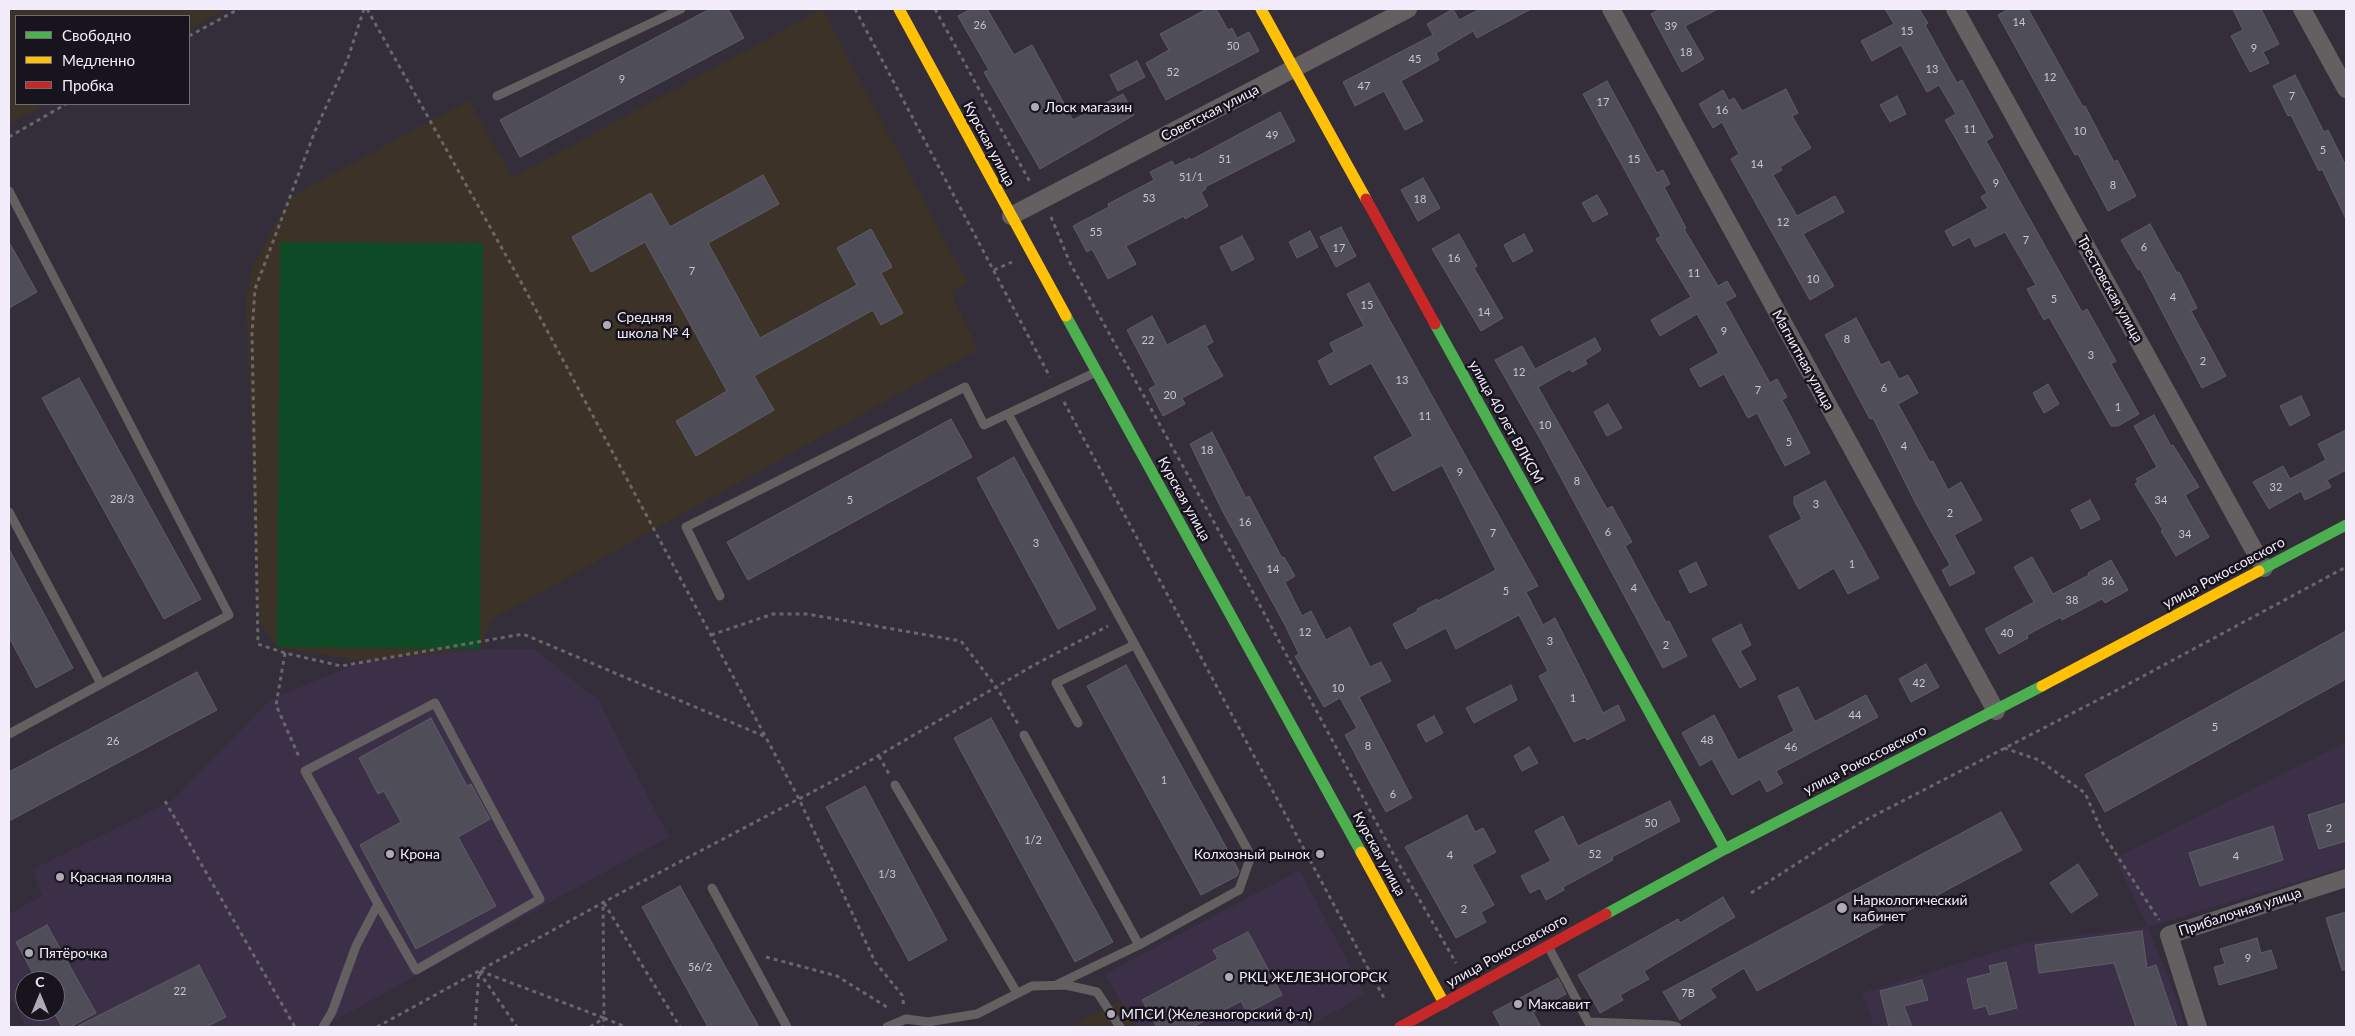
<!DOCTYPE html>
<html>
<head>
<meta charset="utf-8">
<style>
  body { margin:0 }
  #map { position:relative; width:2355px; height:1036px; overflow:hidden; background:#332e39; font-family:Lato,sans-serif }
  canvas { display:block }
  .frame { position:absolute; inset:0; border:10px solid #f3edfb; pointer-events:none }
  .legend { position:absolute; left:15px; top:15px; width:175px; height:90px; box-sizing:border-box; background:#18141d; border:1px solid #706b76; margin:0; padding:6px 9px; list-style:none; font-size:15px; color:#f3edfb }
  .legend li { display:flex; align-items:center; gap:10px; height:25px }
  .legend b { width:25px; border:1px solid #706b76 }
  .north { position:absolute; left:15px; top:971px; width:50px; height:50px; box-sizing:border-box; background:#18141d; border:1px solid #706b76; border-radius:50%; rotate:0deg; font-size:14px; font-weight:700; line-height:20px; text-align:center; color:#f3edfb }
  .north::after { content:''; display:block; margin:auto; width:18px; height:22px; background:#b0aab7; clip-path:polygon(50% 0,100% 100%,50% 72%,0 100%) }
</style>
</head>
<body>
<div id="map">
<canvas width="2355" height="1036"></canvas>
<div class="frame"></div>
<ul class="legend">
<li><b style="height:6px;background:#4caf50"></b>Свободно</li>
<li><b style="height:6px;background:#ffc107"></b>Медленно</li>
<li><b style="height:6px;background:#c62828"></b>Пробка</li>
</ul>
<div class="north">С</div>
</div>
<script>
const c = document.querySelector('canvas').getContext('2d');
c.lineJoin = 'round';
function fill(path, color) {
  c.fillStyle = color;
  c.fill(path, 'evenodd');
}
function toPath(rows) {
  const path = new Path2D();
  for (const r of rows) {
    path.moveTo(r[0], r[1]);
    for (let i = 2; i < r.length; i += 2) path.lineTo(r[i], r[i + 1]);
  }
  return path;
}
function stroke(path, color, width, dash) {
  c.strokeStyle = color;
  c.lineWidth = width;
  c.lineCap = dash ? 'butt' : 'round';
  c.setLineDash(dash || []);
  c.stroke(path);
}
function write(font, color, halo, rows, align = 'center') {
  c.font = font + ' Lato,sans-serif';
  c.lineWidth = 5;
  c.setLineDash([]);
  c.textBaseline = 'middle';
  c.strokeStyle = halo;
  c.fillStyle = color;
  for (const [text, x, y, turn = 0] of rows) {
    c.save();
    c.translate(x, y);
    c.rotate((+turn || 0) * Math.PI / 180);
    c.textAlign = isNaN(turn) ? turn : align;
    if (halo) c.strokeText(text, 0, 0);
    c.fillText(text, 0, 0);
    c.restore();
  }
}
fill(toPath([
  [480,649,535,649,599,701,669,837,323,1027,26,1027,9,994,9,914,42,896,33,869,173,800,270,700,363,661],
  [25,981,55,981,55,1011,25,1011],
  [2346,742,2346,867,2148,927,2176,998,2185,1027,1874,1027,1862,993,2028,942,2148,927,2115,858],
  [1300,870,1365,995,1306,1027,1135,1027,1105,974]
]), '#3c3049');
fill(toPath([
  [9,9,227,9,189,29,189,16,16,16,16,104,47,104,9,124],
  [822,9,968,283,951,292,978,350,491,620,480,649,363,661,277,647,259,621,246,300,252,269,289,198,469,100,512,178],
  [1120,1001,1135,1027,1069,1027]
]), '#3d3227');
fill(toPath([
  [280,242,483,243,480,649,277,647]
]), '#104b28');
const building = toPath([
  [710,9,728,9,744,38,520,157,500,120,710,9],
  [971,9,987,9,1014,55,1032,45,1073,120,1123,94,1134,115,1040,169,984,72,989,70,958,16,971,9],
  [1207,9,1216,9,1228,30,1232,28,1237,38,1249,32,1259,51,1166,100,1146,63,1169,50,1160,34,1207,9],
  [1453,9,1459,20,1480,9,1531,9,1477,38,1473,31,1436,53,1439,60,1401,81,1423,121,1405,130,1384,91,1355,106,1343,82,1433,35,1427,24,1453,9],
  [1661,9,1718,9,1685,26,1704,59,1682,72,1651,14,1661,9],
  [1885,9,1919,9,1928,23,1925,25,1957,83,1962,80,1993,137,1986,141,2082,312,2087,309,2116,361,2111,364,2139,414,2118,426,2111,426,2049,317,2044,320,2027,289,2036,285,2005,232,1975,247,1970,237,1953,246,1945,231,1988,208,1981,197,1987,193,1945,120,1956,114,1939,85,1927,92,1901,45,1872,61,1861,41,1894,24,1885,9],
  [2009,9,2028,9,2083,107,2085,106,2114,162,2117,160,2136,196,2108,211,2078,154,2075,155,1998,15,2009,9],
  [2233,9,2261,9,2279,44,2263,52,2269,63,2250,72,2231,36,2243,30,2233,9],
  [1137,61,1145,77,1118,91,1110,75,1137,61],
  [2295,75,2324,132,2328,130,2346,166,2346,219,2322,169,2319,171,2291,115,2288,116,2273,86,2295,75],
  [1607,81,1657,173,1663,170,1670,184,1664,187,1686,228,1684,229,1718,286,1727,281,1736,296,1725,302,1770,383,1777,379,1787,397,1782,400,1810,453,1785,466,1757,413,1748,418,1724,374,1700,387,1690,369,1719,353,1697,314,1660,336,1651,320,1691,297,1656,239,1661,236,1583,94,1607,81],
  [1786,89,1798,113,1792,116,1811,148,1780,167,1782,170,1773,175,1797,216,1835,196,1844,212,1803,234,1834,286,1810,300,1731,159,1739,154,1722,122,1713,128,1699,104,1723,90,1729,101,1734,98,1742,111,1786,89],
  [1897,96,1906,114,1890,122,1880,105,1897,96],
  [1280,112,1295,141,1205,187,1206,189,1201,192,1208,206,1185,219,1184,216,1126,246,1136,264,1108,279,1092,249,1087,252,1073,226,1109,207,1108,204,1154,180,1150,172,1172,161,1175,166,1190,158,1191,160,1280,112],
  [763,175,779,204,708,243,760,338,857,285,837,248,871,229,892,267,881,273,903,313,881,325,873,310,754,376,774,410,696,456,676,421,727,391,645,242,591,272,572,237,651,193,670,227,763,175],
  [1423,178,1440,208,1418,221,1401,190,1423,178],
  [1597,195,1608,214,1593,222,1582,203,1597,195],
  [2150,224,2177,273,2179,272,2197,308,2191,311,2226,376,2202,388,2140,269,2138,270,2121,240,2150,224],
  [1341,227,1356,256,1336,267,1320,237,1341,227],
  [1310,231,1318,247,1297,258,1289,242,1310,231],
  [1459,234,1477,266,1474,268,1503,318,1481,331,1432,249,1459,234],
  [1524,234,1533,251,1513,262,1504,245,1524,234],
  [1242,236,1254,259,1232,271,1220,247,1242,236],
  [9,242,37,292,9,308,9,242],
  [1369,283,1538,586,1526,592,1543,625,1555,618,1603,713,1618,705,1625,720,1587,740,1585,737,1574,742,1539,676,1548,671,1519,615,1456,649,1446,628,1406,649,1393,624,1418,611,1417,609,1437,599,1438,601,1496,570,1442,465,1393,491,1374,457,1413,436,1371,363,1330,385,1318,361,1334,352,1330,343,1364,326,1347,294,1369,283],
  [1152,316,1167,345,1205,325,1213,342,1206,346,1223,376,1182,398,1185,404,1163,416,1149,389,1156,385,1127,330,1152,316],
  [1856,318,1881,365,1889,361,1899,379,1908,375,1918,393,1898,404,1930,462,1933,461,1948,490,1961,482,1982,520,1954,535,1975,573,1950,586,1942,570,1950,565,1915,502,1873,418,1870,419,1825,335,1856,318],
  [1595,338,1601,350,1585,360,1587,364,1572,372,1570,369,1538,387,1607,509,1612,506,1632,542,1625,546,1666,622,1669,621,1687,656,1663,668,1543,444,1495,360,1522,346,1535,369,1595,338],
  [79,378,201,599,164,619,42,398,79,378],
  [2048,384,2059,404,2044,413,2033,393,2048,384],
  [2301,396,2310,415,2290,426,2280,406,2301,396],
  [1608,404,1622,428,1607,436,1594,412,1608,404],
  [2154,415,2171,446,2173,445,2199,487,2185,495,2209,537,2176,556,2161,531,2163,530,2135,484,2138,482,2136,479,2157,467,2134,426,2154,415],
  [951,419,972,457,748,580,727,542,951,419],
  [2346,430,2346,470,2327,480,2331,487,2305,500,2301,491,2269,509,2253,482,2283,466,2290,479,2326,460,2318,444,2346,430],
  [1212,432,1246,498,1249,496,1282,558,1284,557,1295,576,1285,582,1302,616,1311,611,1326,640,1350,627,1370,667,1381,662,1391,681,1359,697,1412,798,1386,812,1345,735,1357,728,1340,698,1324,707,1295,656,1299,654,1285,625,1222,510,1190,444,1212,432],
  [1014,457,1096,609,1058,629,977,478,1014,457],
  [1825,481,1879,578,1848,594,1834,568,1799,589,1769,536,1802,519,1794,504,1794,497,1825,481],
  [2090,500,2100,519,2081,529,2071,510,2090,500],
  [9,549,73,668,36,688,9,637,9,549],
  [2032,557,2053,594,2089,575,2088,573,2111,560,2128,590,2105,603,2102,599,2062,620,2061,617,2027,635,2028,638,1999,654,1985,629,2034,602,2014,567,2032,557],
  [1696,562,1707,585,1690,593,1679,571,1696,562],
  [1741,624,1751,645,1740,651,1756,679,1740,688,1712,639,1741,624],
  [2346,631,2346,679,2105,812,2085,775,2346,631],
  [1926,664,1939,687,1911,702,1899,679,1926,664],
  [1126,665,1239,871,1237,876,1201,895,1087,686,1126,665],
  [197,672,217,710,9,821,9,772,197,672],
  [1511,685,1517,700,1474,723,1466,708,1511,685],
  [1798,687,1814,720,1816,721,1866,695,1878,717,1776,771,1783,783,1767,792,1760,779,1732,795,1712,759,1700,766,1682,733,1714,715,1738,760,1794,731,1778,696,1798,687],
  [1434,716,1443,733,1426,742,1417,725,1434,716],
  [431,718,467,786,471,784,490,819,458,837,496,906,416,949,360,845,401,822,384,791,378,794,359,758,431,718],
  [991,718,1113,942,1075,962,954,738,991,718],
  [1529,747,1538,763,1522,771,1514,756,1529,747],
  [865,786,947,940,909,961,826,807,865,786],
  [1670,801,1680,821,1612,857,1613,860,1563,887,1564,890,1546,900,1540,888,1530,893,1521,876,1551,861,1535,831,1563,816,1578,846,1670,801],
  [2346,803,2346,841,2319,849,2308,815,2346,803],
  [2001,812,2022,850,1757,991,1744,968,1710,989,1716,997,1680,1020,1663,992,2001,812],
  [1467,815,1475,832,1483,828,1496,852,1472,865,1494,905,1481,912,1486,922,1456,938,1405,847,1467,815],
  [2273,826,2283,860,2200,886,2189,853,2273,826],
  [2078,864,2098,895,2071,913,2050,883,2078,864],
  [680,886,759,1027,708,1027,642,907,680,886],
  [1723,897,1735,917,1644,971,1649,979,1620,995,1623,1000,1600,1013,1578,975,1678,919,1680,923,1723,897],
  [2346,912,2346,970,2342,970,2326,918,2346,912],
  [47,925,96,1013,70,1027,62,1027,53,1011,55,981,37,981,16,942,47,925],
  [2142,931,2147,968,2156,965,2177,1027,2136,1027,2114,963,2039,973,2035,945,2142,931],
  [1248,932,1282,995,1247,1013,1241,1001,1193,1027,1157,1027,1142,1000,1218,959,1213,950,1248,932],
  [2257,938,2261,953,2271,950,2277,968,2219,985,2214,967,2225,964,2220,949,2257,938],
  [2006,962,2017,1008,1989,1015,1986,1006,1974,1009,1967,979,1991,973,1989,966,2006,962],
  [199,965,226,1017,206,1027,76,1027,199,965],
  [1558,978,1566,994,1533,1012,1541,1027,1501,1027,1493,1012,1558,978],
  [1922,980,1928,1000,1904,1006,1912,1027,1889,1027,1880,991,1922,980]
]);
fill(building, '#4f4d57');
stroke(building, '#5f5d67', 1);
stroke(toPath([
  [364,9,347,61,315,131,255,289,252,333,258,644,285,653,341,666,523,634,766,737],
  [367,9,521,282,799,799,875,962,902,995,904,1006],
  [855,9,1050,377],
  [935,9,1031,184],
  [189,36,239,9],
  [9,137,66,104],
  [1051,217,1070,263,1250,587,1396,859,1456,963],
  [994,270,1012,262],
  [1064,402,1385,1000],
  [711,635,773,614,807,614,961,641,997,688,1018,724],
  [285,653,276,705,300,759],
  [2004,748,2039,760,2085,793,2103,834,2159,920],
  [879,756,889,774],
  [165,801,295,1027],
  [1751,893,1860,823,2121,688,2346,567],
  [604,903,680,1027],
  [766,957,837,976,890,1009],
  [480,971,604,1018,603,902],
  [479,972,517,1027],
  [604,1018,626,1027],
  [377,1027,615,896,852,771,1034,665,1108,626],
  [475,1027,479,971],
  [590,1027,604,1018,603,1027]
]), '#6a676a', 3, [4, 4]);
stroke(toPath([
  [497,96,681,9],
  [9,191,229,615,101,684],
  [1008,414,1251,856,1239,890,1139,945,1024,735],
  [9,512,101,684,9,734],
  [720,596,686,527,965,387,984,425,1094,373],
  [1078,723,1056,683,1134,645],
  [895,785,1017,993],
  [712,888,787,1027],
  [1549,948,1591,1027],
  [1058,984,1139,945],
  [1589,1022,1668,1025,1677,1027],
  [323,1027,332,1012,356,946,378,904,416,970,540,899,435,703,305,771,378,904],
  [887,1027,906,1019,928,1022,977,1014,1032,986,1066,985,1097,992,1120,1027]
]), '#645f61', 9);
stroke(toPath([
  [1611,9,1996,711],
  [1955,9,2264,568],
  [2302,9,2346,89],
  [1011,216,1408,9],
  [2198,1027,2169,935,2346,878]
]), '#645f61', 18);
stroke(toPath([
  [1066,316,1361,852],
  [1435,324,1725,849],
  [2259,571,2346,525],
  [1606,914,1725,849,2042,686]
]), '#4caf50', 11);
stroke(toPath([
  [899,9,1066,316],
  [1261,9,1366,199],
  [2042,686,2259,571],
  [1361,852,1444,1003]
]), '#ffc107', 11);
stroke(toPath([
  [1366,199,1435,324],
  [1400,1027,1606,914]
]), '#c62828', 11);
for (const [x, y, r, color] of [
  [1035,107,5,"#b0aab7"],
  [607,325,5,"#b0aab7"],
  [390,854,5,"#b0aab7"],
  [1320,854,5,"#b0aab7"],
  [60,877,5,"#b0aab7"],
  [1842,908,6,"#b0aab7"],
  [29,953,5,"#b0aab7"],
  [1229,977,5,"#b0aab7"],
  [1518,1004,5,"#b0aab7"],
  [1111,1014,5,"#b0aab7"]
]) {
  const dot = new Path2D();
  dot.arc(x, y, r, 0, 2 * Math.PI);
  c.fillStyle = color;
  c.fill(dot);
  stroke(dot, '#18141d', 2);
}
write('11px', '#cac5d2', null, [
  ["14",2019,22],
  ["26",980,25],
  ["39",1671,26],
  ["15",1907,31],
  ["50",1233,46],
  ["9",2254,48],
  ["18",1686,52],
  ["45",1415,59],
  ["13",1932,69],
  ["52",1173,72],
  ["12",2050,77],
  ["9",622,79],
  ["47",1364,86],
  ["7",2292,96],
  ["17",1603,102],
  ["16",1722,110],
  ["11",1970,129],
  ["10",2080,131],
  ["49",1272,135],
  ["5",2323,150],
  ["51",1225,159],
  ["15",1634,159],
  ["14",1757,164],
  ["51/1",1191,177],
  ["9",1996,183],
  ["8",2113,185],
  ["53",1149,198],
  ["18",1420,199],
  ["12",1783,222],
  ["55",1096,232],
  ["7",2026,240],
  ["6",2144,247],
  ["17",1339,248],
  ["16",1454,258],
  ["7",692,271],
  ["11",1694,273],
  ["10",1813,279],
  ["4",2173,297],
  ["5",2054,299],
  ["15",1367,305],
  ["14",1484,312],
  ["9",1724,331],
  ["8",1847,339],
  ["22",1148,340],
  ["3",2091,355],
  ["2",2203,361],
  ["12",1519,372],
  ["13",1402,380],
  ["6",1884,388],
  ["7",1758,390],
  ["20",1170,395],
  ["1",2118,407],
  ["11",1425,416],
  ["10",1545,425],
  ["5",1789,442],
  ["4",1904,446],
  ["18",1207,450],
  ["9",1460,472],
  ["8",1577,481],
  ["32",2276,487],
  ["28/3",122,499],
  ["5",850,500],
  ["34",2161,500],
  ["3",1816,504],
  ["2",1950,513],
  ["16",1245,522],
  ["6",1608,532],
  ["7",1493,533],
  ["34",2185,534],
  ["3",1036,543],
  ["1",1852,564],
  ["14",1273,569],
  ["36",2108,581],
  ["4",1634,588],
  ["5",1506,591],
  ["38",2072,600],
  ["12",1305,632],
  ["40",2007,633],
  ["3",1550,641],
  ["2",1666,645],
  ["42",1919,683],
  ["10",1338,688],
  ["1",1573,698],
  ["44",1855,715],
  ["5",2215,727],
  ["48",1707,740],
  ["26",113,741],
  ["8",1368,746],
  ["46",1791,747],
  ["1",1164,780],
  ["6",1393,794],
  ["50",1651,823],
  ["2",2329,828],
  ["1/2",1033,840],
  ["52",1595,854],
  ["4",1450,855],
  ["4",2236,856],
  ["1/3",887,874],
  ["2",1464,909],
  ["9",2248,958],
  ["56/2",700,967],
  ["22",180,991],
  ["7В",1688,993]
]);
write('14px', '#f3edfb', '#18141d', [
  ["Лоск магазин",1045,107],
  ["Средняя",617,317],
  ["школа № 4",617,333],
  ["Крона",400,854],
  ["Колхозный рынок",1310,854,"right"],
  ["Красная поляна",70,877],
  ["Наркологический",1853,900],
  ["кабинет",1853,916],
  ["Пятёрочка",39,953],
  ["РКЦ ЖЕЛЕЗНОГОРСК",1239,977],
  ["Максавит",1528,1004],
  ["МПСИ (Железногорский ф-л)",1121,1014]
], 'left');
write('14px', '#f3edfb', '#18141d', [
  ["Советская улица",1210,113,-27],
  ["Курская улица",989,144,62],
  ["Трестовская улица",2110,289,61],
  ["Магнитная улица",1803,360,61],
  ["улица 40 лет ВЛКСМ",1506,422,61],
  ["Курская улица",1184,499,61],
  ["улица Рокоссовского",2224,573,-28],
  ["улица Рокоссовского",1865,760,-27],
  ["Курская улица",1379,854,61],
  ["Прибалочная улица",2240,912,-18],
  ["улица Рокоссовского",1507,951,-29]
]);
</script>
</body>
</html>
